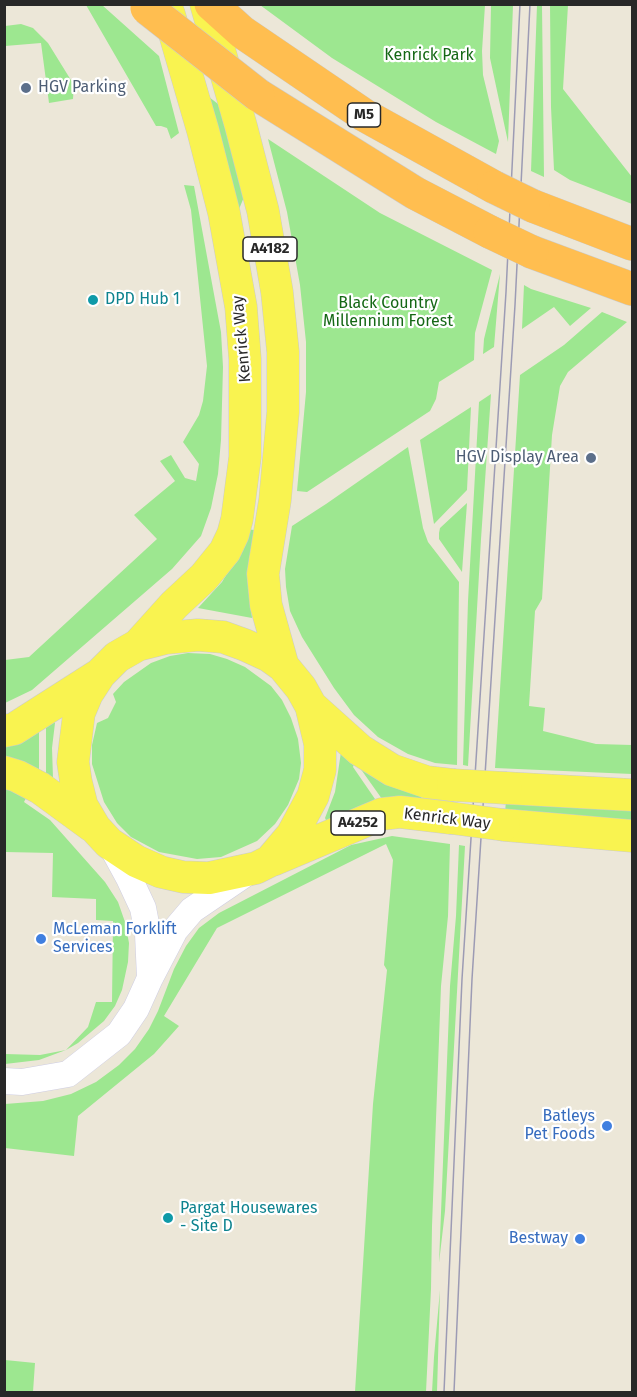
<!DOCTYPE html>
<html>
<head>
<meta charset="utf-8">
<style>
  body { margin:0 }
  #map { position:relative; width:637px; height:1397px; overflow:hidden; background:#ece7d8; font-family:"Fira Sans",sans-serif }
  canvas { display:block }
  .frame { position:absolute; inset:0; border:6px solid #282828; pointer-events:none }
</style>
</head>
<body>
<div id="map">
<canvas width="637" height="1397"></canvas>
<div class="frame"></div>
</div>
<script>
const c = document.querySelector('canvas').getContext('2d');
c.lineJoin = 'round';
function fill(path, color) {
  c.fillStyle = color;
  c.fill(path, 'evenodd');
}
function toPath(rows) {
  const path = new Path2D();
  for (const r of rows) {
    path.moveTo(r[0], r[1]);
    for (let i = 2; i < r.length; i += 2) path.lineTo(r[i], r[i + 1]);
  }
  return path;
}
function stroke(path, color, width, dash) {
  c.strokeStyle = color;
  c.lineWidth = width;
  c.lineCap = dash ? 'butt' : 'round';
  c.setLineDash(dash || []);
  c.stroke(path);
}
function write(font, color, halo, rows, align = 'center') {
  c.font = font + ' "Fira Sans",sans-serif';
  c.lineWidth = 4.5;
  c.setLineDash([]);
  c.textBaseline = 'middle';
  c.strokeStyle = halo;
  c.fillStyle = color;
  for (const [text, x, y, turn = 0] of rows) {
    c.save();
    c.translate(x, y);
    c.rotate((+turn || 0) * Math.PI / 180);
    c.textAlign = isNaN(turn) ? turn : align;
    if (halo) c.strokeText(text, 0, 0);
    c.fillText(text, 0, 0);
    c.restore();
  }
}
fill(toPath([
  [86,5,102,5,159,56,179,133,171,139,167,128,161,126,156,126],
  [260,5,485,5,482,51,483,75,499,141,496,154,436,122,332,58],
  [491,5,513,5,508,142,490,58],
  [537,5,542,5,544,177,531,171],
  [550,5,568,5,563,89,632,177,632,204,570,180,554,170,551,107],
  [21,24,33,28,48,43,74,85,73,99,49,103,41,43,5,46,5,26],
  [209,97,222,107,244,197,237,214],
  [268,139,380,213,492,270,475,333,474,360,439,382,436,399,430,411,307,492,297,491,306,392,306,342,300,285,287,212],
  [184,185,194,186,221,332,223,367,221,440,218,474,211,508,201,536,172,569,32,690,5,703,5,660,29,657,157,539,134,515,175,481,160,461,171,455,185,478,196,481,199,464,183,442,199,415,203,401,207,366,191,210],
  [500,274,494,347,483,354,484,339],
  [524,285,531,289,591,308,570,326,554,307,522,329],
  [602,312,627,322,568,372,560,386,552,435,542,599,535,611,529,706,545,708,543,731,596,744,632,745,632,774,495,768,520,375,564,345],
  [491,394,481,539,468,766,463,765,468,601,479,402],
  [471,407,467,490,434,524,420,440],
  [408,447,423,528,428,542,459,582,457,765,435,763,408,754,378,737,354,715,334,688,302,637,290,611,286,587,285,569,292,526,326,504],
  [467,503,462,572,439,539,439,533,440,528],
  [247,529,254,530,250,594,252,618,198,608,222,582,236,558],
  [188,653,210,654,227,659,245,667,271,686,282,700,291,718,298,739,301,763,299,779,288,805,275,824,257,841,221,857,197,859,159,852,131,837,117,823,104,802,92,764,92,745,97,723,108,718,116,702,113,694,124,682,151,663,170,656],
  [52,719,55,723,52,748,53,778,51,780,46,776,46,722],
  [39,728,39,772,5,759,5,741],
  [341,752,355,761,353,767,375,799,373,803,358,807,327,822,325,818,335,792],
  [360,768,422,793,421,803,382,799],
  [5,784,28,794,24,802,50,820,105,882,118,902,125,922,129,943,128,962,122,990,115,1006,104,1021,78,1043,66,1050,39,1060,5,1064,5,1054,40,1055,66,1050,88,1027,96,1002,112,1002,113,921,96,920,96,899,52,897,53,853,5,852],
  [506,800,632,805,632,823,505,813],
  [392,836,450,844,448,916,441,986,432,1226,431,1289,426,1392,355,1392,373,1104,387,970,384,965,393,860,386,844,217,928,164,1016,179,1026,154,1054,78,1116,74,1156,5,1148,5,1104,43,1101,71,1094,96,1082,119,1065,135,1049,149,1029,158,1011,174,969,186,946,199,928,219,913,351,845],
  [459,845,465,846,445,1211,439,1263,450,986,456,916],
  [440,1290,437,1392,432,1392,434,1357],
  [5,1360,35,1363,33,1392,5,1392]
]), '#9de790');
const minor = toPath([
  [111,845,129,878,143,908,148,934,150,977],
  [4,1081,22,1082,68,1074,119,1034,136,1009,150,978,175,930,192,910,245,874]
]);
const major = toPath([
  [206,4,241,126,263,211,277,292,283,352,283,412,275,500,263,574,266,605,283,666],
  [198,635,223,637,245,645,269,656,283,666,301,688,311,706,320,744,320,770,313,796,292,835,270,861,256,868,209,878,183,877,161,872,136,861,109,843,95,828,82,806,76,782,73,762,79,713,87,694,100,674,117,657,138,645,166,638,198,635],
  [138,645,174,605,204,577,225,551,233,534,237,519,245,457,245,359,241,307,224,213,203,131,169,14],
  [311,706,360,750,392,770,427,782,453,785],
  [4,731,14,729,97,676],
  [4,772,17,776,40,788,92,826],
  [506,788,632,795],
  [504,825,632,836],
  [273,860,382,814,400,812,451,818]
]);
const highway = toPath([
  [211,4,242,32,364,115,494,187],
  [258,95,415,193,490,232],
  [533,206,632,244],
  [532,252,632,289]
]);
stroke(minor, '#cecde2', 27);
stroke(major, '#cbcbcb', 33);
stroke(highway, '#cbcbcb', 34);
stroke(minor, '#fff', 26);
stroke(major, '#f9f350', 32);
stroke(highway, '#ffbe50', 33);
stroke(toPath([
  [444,1392,462,979,506,292,520,4],
  [454,1392,472,979,515,305,530,4]
]), '#9c9bb4', 1.5);
const majorBridge = toPath([
  [453,785,506,788],
  [451,818,504,825]
]);
const highwayBridge = toPath([
  [147,8,258,95],
  [494,187,533,206],
  [490,232,532,252]
]);
stroke(majorBridge, '#cbcbcb', 33, []);
stroke(highwayBridge, '#cbcbcb', 34, []);
stroke(majorBridge, '#f9f350', 32);
stroke(highwayBridge, '#ffbe50', 33);
for (const [x, y, r, color] of [
  [26,88,6,"#5c6f8a"],
  [93,300,6,"#0f9aa8"],
  [591,458,6,"#5c6f8a"],
  [41,939,6,"#3f7fe0"],
  [607,1126,6,"#3f7fe0"],
  [168,1218,6,"#0f9aa8"],
  [580,1239,6,"#3f7fe0"]
]) {
  const dot = new Path2D();
  dot.arc(x, y, r, 0, 2 * Math.PI);
  c.fillStyle = color;
  c.fill(dot);
  stroke(dot, '#fff', 2);
}
for (const [x, y, w] of [
  [364,115,33],
  [270,249,54],
  [358,823,54]
]) {
  const box = new Path2D();
  box.roundRect(x - w / 2, y - 12, w, 24, 4.5);
  c.fillStyle = '#fff';
  c.fill(box);
  stroke(box, '#282828', 1.5);
}
write('bold 15px', '#282828', null, [
  ["M5",364,115],
  ["A4182",270,249],
  ["A4252",358,823]
]);
write('16px', '#156815', '#fff', [
  ["Kenrick Park",429,56],
  ["Black Country",388,304],
  ["Millennium Forest",388,322]
]);
write('16px', '#4e5e75', '#fff', [
  ["HGV Parking",38,88],
  ["HGV Display Area",579,458,"right"]
], 'left');
write('16px', '#0d838f', '#fff', [
  ["DPD Hub 1",105,300],
  ["Pargat Housewares",180,1209],
  ["- Site D",180,1227]
], 'left');
write('16px', '#282828', '#fff', [
  ["Kenrick Way",242,339,-95],
  ["Kenrick Way",447,819,7]
]);
write('16px', '#366cbe', '#fff', [
  ["McLeman Forklift",53,930,"left"],
  ["Services",53,948,"left"],
  ["Batleys",595,1117],
  ["Pet Foods",595,1135],
  ["Bestway",568,1239]
], 'right');
</script>
</body>
</html>
